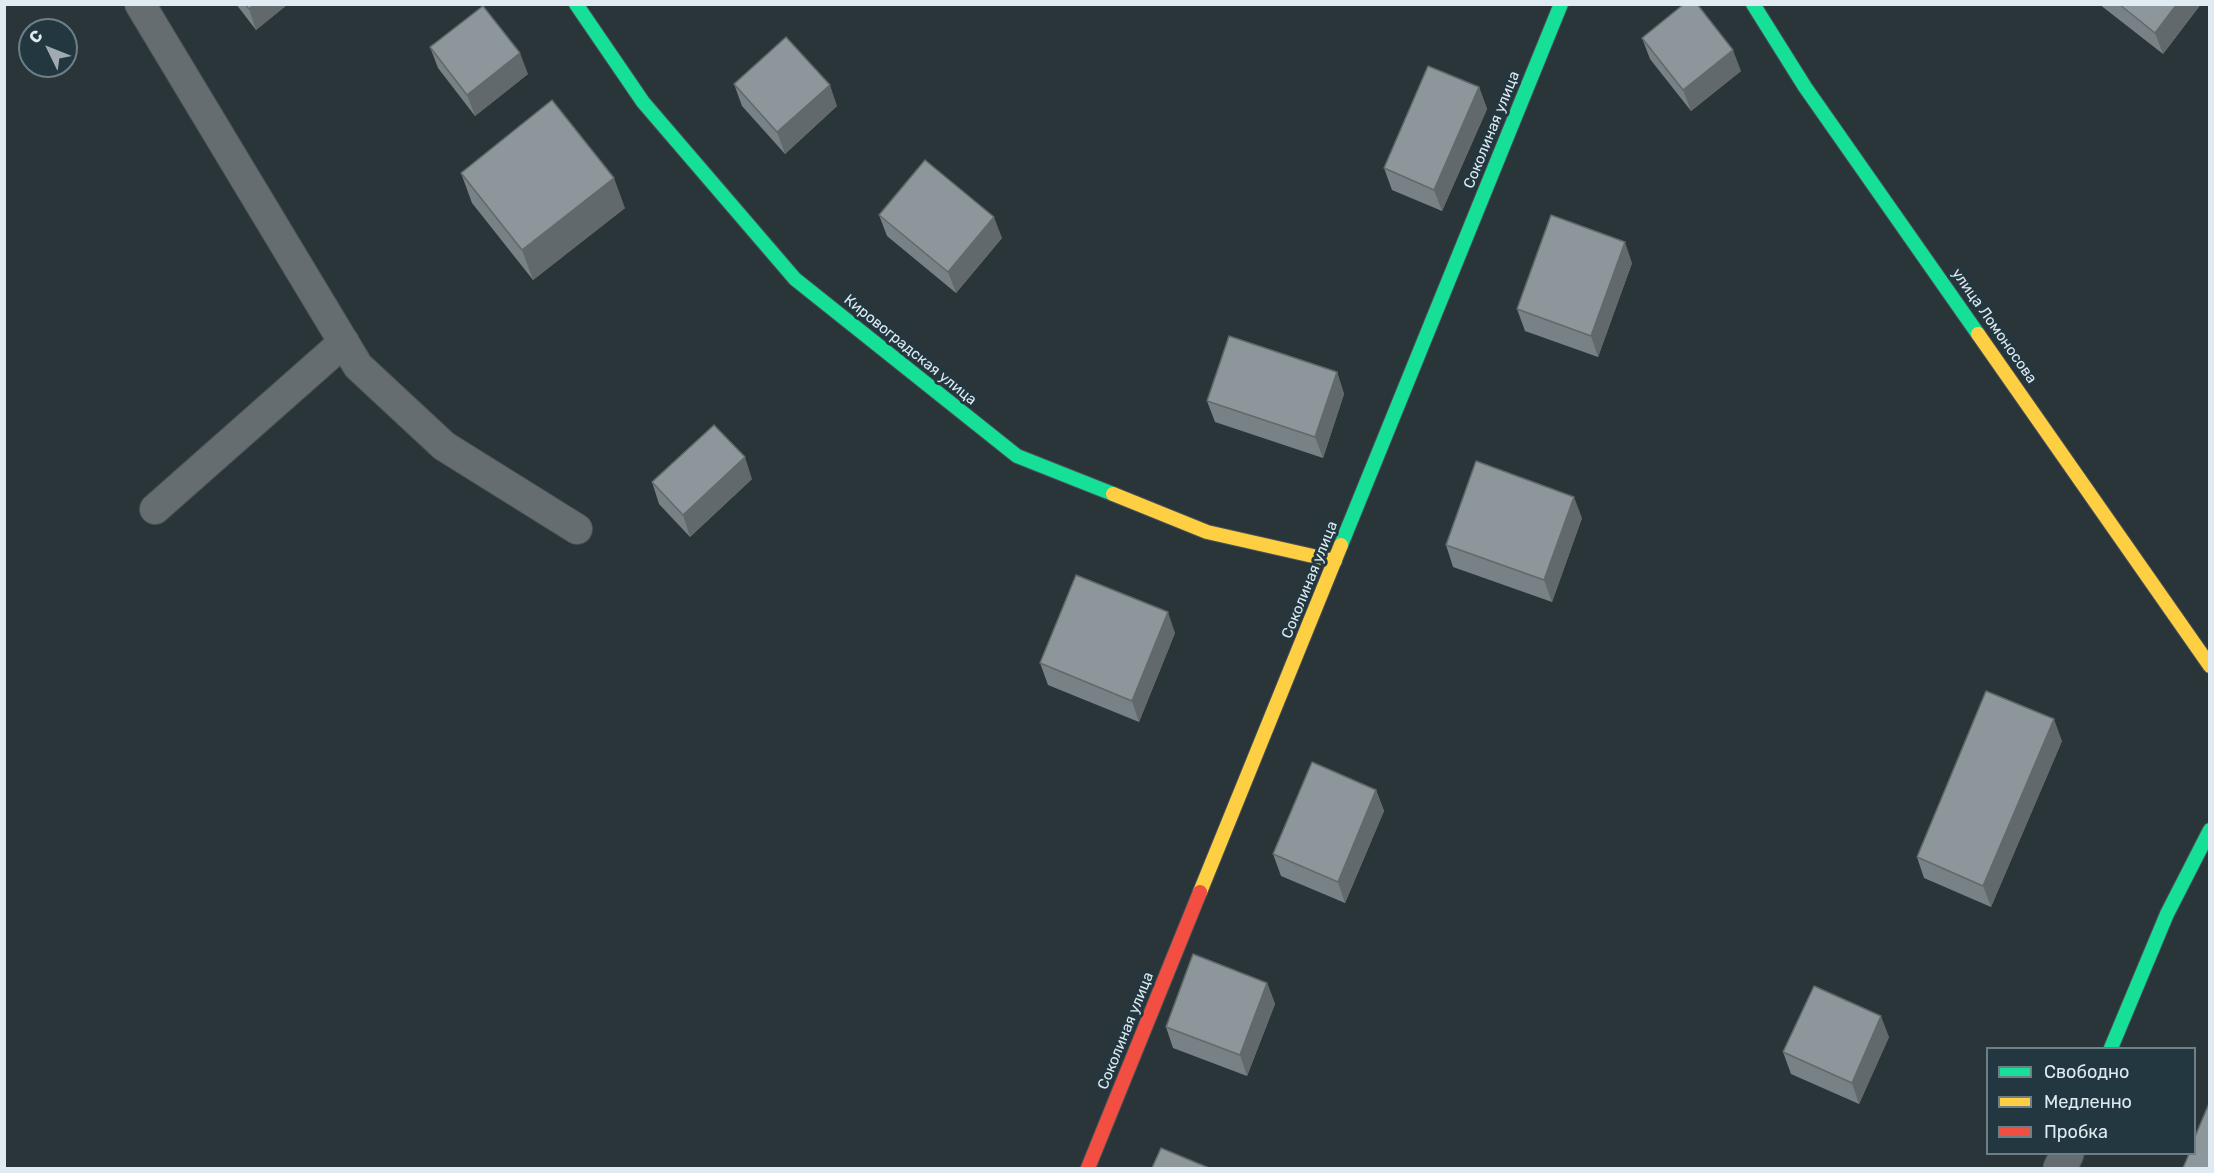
<!DOCTYPE html>
<html>
<head>
<meta charset="utf-8">
<style>
  body { margin:0 }
  #map { position:relative; width:2214px; height:1173px; overflow:hidden; background:#2a353a; font-family:Rubik,sans-serif }
  canvas { display:block }
  .frame { position:absolute; inset:0; border:6px solid #dfebf1; pointer-events:none }
  .legend { position:absolute; left:1986px; top:1047px; width:210px; height:108px; box-sizing:border-box; background:#233741; border:2px solid #6e7f87; margin:0; padding:8px 10px; list-style:none; font-size:18px; color:#dfebf1 }
  .legend li { display:flex; align-items:center; gap:12px; height:30px }
  .legend b { width:30px; border:2px solid #6e7f87 }
  .north { position:absolute; left:18px; top:18px; width:60px; height:60px; box-sizing:border-box; background:#233741; border:2px solid #6e7f87; border-radius:50%; rotate:313deg; font-size:16px; font-weight:700; line-height:24px; text-align:center; color:#dfebf1 }
  .north::after { content:''; display:block; margin:auto; width:21px; height:27px; background:#a0abb1; clip-path:polygon(50% 0,100% 100%,50% 72%,0 100%) }
</style>
</head>
<body>
<div id="map">
<canvas width="2214" height="1173"></canvas>
<div class="frame"></div>
<ul class="legend">
<li><b style="height:8px;background:#16e098"></b>Свободно</li>
<li><b style="height:8px;background:#ffcf43"></b>Медленно</li>
<li><b style="height:8px;background:#f24e42"></b>Пробка</li>
</ul>
<div class="north">С</div>
</div>
<script>
const c = document.querySelector('canvas').getContext('2d');
c.lineJoin = 'round';
function toPath(rows) {
  const path = new Path2D();
  for (const r of rows) {
    path.moveTo(r[0], r[1]);
    for (let i = 2; i < r.length; i += 2) path.lineTo(r[i], r[i + 1]);
  }
  return path;
}
function stroke(path, color, width, dash) {
  c.strokeStyle = color;
  c.lineWidth = width;
  c.lineCap = dash ? 'butt' : 'round';
  c.setLineDash(dash || []);
  c.stroke(path);
}
function fill(path, color) {
  c.fillStyle = color;
  c.fill(path, 'evenodd');
}
function write(font, color, halo, rows, align = 'center') {
  c.font = font + ' Rubik,sans-serif';
  c.lineWidth = 6;
  c.setLineDash([]);
  c.textBaseline = 'middle';
  c.strokeStyle = halo;
  c.fillStyle = color;
  for (const [text, x, y, turn = 0] of rows) {
    c.save();
    c.translate(x, y);
    c.rotate((+turn || 0) * Math.PI / 180);
    c.textAlign = isNaN(turn) ? turn : align;
    if (halo) c.strokeText(text, 0, 0);
    c.fillText(text, 0, 0);
    c.restore();
  }
}
const lane = toPath([
  [140,4,358,366,444,446,577,529],
  [155,509,344,342]
]);
const street = toPath([
  [2060,1168,2067,1154]
]);
const fast = toPath([
  [576,4,643,102,795,279,1017,456,1113,494],
  [1753,4,1805,87,1978,334],
  [1341,545,1561,4],
  [2111,1048,2167,914,2210,830]
]);
const slow = toPath([
  [1978,334,2210,666],
  [1113,494,1207,532,1335,561],
  [1200,892,1341,545]
]);
const jam = toPath([
  [1088,1168,1200,892]
]);
stroke(lane, '#485257', 32);
stroke(street, '#485257', 35);
stroke(fast, '#485257', 16);
stroke(slow, '#485257', 16);
stroke(jam, '#485257', 16);
stroke(lane, '#656d71', 30);
stroke(street, '#656d71', 33);
stroke(fast, '#16e098', 14);
stroke(slow, '#ffcf43', 14);
stroke(jam, '#f24e42', 14);
fill(toPath([
  [236,4,288,4,256,30],
  [2099,4,2201,4,2163,54],
  [1642,38,1741,71,1691,111,1650,59],
  [430,47,528,74,475,116,438,68],
  [734,84,837,106,785,154,742,106],
  [1479,87,1487,109,1442,211,1392,190,1384,168],
  [461,173,625,208,533,280,472,203],
  [879,215,1002,238,956,293,887,236],
  [1632,263,1598,357,1525,331,1517,309],
  [1337,372,1344,394,1323,458,1215,422,1207,401],
  [752,479,690,537,659,504,652,482],
  [1582,518,1552,602,1453,567,1446,545],
  [1175,633,1139,722,1048,685,1040,663],
  [2062,741,1991,907,1924,878,1917,857],
  [1376,790,1384,811,1345,903,1281,876,1273,854],
  [1267,983,1275,1004,1247,1076,1173,1048,1166,1027],
  [1889,1037,1859,1104,1791,1074,1783,1052]
]), '#788185');
fill(toPath([
  [254,4,288,4,256,30,249,9],
  [2177,4,2201,4,2163,54,2155,33],
  [1733,50,1741,71,1691,111,1683,90],
  [520,53,528,74,475,116,467,95],
  [830,85,837,106,785,154,777,132],
  [1479,87,1487,109,1442,211,1434,190],
  [614,178,625,208,533,280,522,250],
  [994,217,1002,238,956,293,948,272],
  [1625,242,1632,263,1598,357,1591,336],
  [1337,372,1344,394,1323,458,1315,437],
  [745,457,752,479,690,537,683,515],
  [1574,497,1582,518,1552,602,1544,580],
  [1168,612,1175,633,1139,722,1132,701],
  [2054,719,2062,741,1991,907,1983,886],
  [1376,790,1384,811,1345,903,1338,882],
  [1267,983,1275,1004,1247,1076,1240,1055],
  [1881,1016,1889,1037,1859,1104,1852,1083]
]), '#62696c');
const building = toPath([
  [245,4,254,4,249,9,245,4],
  [1684,4,1697,4,1733,50,1683,90,1642,38,1684,4],
  [2119,4,2177,4,2155,33,2119,4],
  [483,6,520,53,467,95,430,47,483,6],
  [786,37,830,85,777,132,734,84,786,37],
  [1428,66,1479,87,1434,190,1384,168,1428,66],
  [552,100,614,178,522,250,461,173,552,100],
  [925,160,994,217,948,272,879,215,925,160],
  [1551,215,1625,242,1591,336,1517,309,1551,215],
  [1229,336,1337,372,1315,437,1207,401,1229,336],
  [714,425,745,457,683,515,652,482,714,425],
  [1476,461,1574,497,1544,580,1446,545,1476,461],
  [1076,575,1168,612,1132,701,1040,663,1076,575],
  [1986,691,2054,719,1983,886,1917,857,1986,691],
  [1312,762,1376,790,1338,882,1273,854,1312,762],
  [1193,954,1267,983,1240,1055,1166,1027,1193,954],
  [1814,986,1881,1016,1852,1083,1783,1052,1814,986],
  [2210,1101,2210,1168,2183,1168,2189,1154,2194,1154,2194,1139,2210,1101],
  [1161,1148,1209,1168,1152,1168,1161,1148]
]);
fill(building, '#8c969b');
stroke(building, '#62696c', 1.5);
write('15px', '#dfebf1', '#233741', [
  ["Соколиная улица",1492,130,-68],
  ["улица Ломоносова",1994,326,55],
  ["Кировоградская улица",910,350,39],
  ["Соколиная улица",1310,580,-68],
  ["Соколиная улица",1126,1031,-68]
]);
</script>
</body>
</html>
